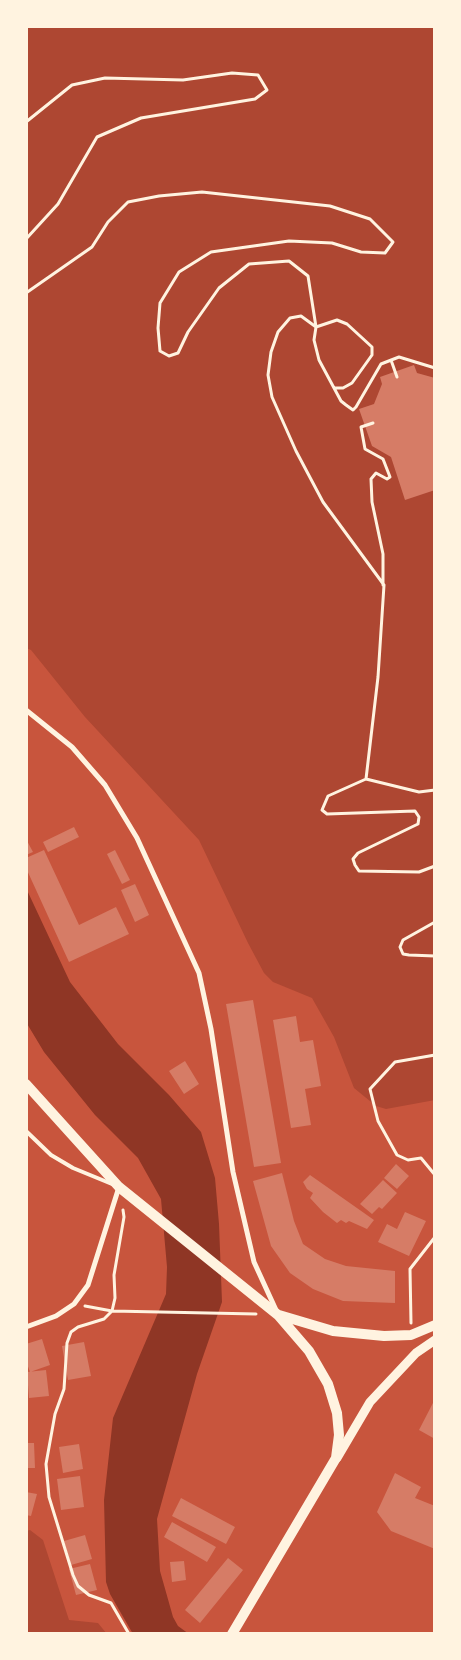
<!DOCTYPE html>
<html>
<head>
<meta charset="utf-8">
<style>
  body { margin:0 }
  #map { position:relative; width:461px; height:1660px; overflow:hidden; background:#c8553d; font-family:"Source Sans 3",sans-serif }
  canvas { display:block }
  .frame { position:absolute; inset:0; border:28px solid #fff3e0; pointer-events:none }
</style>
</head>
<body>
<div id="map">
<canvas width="461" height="1660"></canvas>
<div class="frame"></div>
</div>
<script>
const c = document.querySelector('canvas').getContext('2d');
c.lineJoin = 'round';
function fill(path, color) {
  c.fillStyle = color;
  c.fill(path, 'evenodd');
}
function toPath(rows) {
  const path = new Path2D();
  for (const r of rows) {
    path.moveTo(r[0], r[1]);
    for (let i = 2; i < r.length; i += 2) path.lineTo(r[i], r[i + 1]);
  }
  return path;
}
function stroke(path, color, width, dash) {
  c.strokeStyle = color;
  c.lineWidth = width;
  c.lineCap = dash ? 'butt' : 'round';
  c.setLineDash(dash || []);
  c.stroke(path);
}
fill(toPath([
  [26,26,435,26,435,1100,386,1109,376,1106,354,1088,334,1037,312,998,273,982,264,973,248,943,199,840,85,717,31,650,26,648],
  [30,1530,43,1540,69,1620,98,1623,107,1634,26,1634,26,1531]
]), '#ae4732');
fill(toPath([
  [26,888,70,982,118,1044,169,1095,201,1132,215,1178,219,1224,222,1302,197,1374,157,1519,160,1571,173,1617,178,1626,189,1634,133,1634,110,1594,106,1582,104,1500,113,1418,166,1294,167,1267,161,1199,138,1158,95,1115,44,1052,26,1022]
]), '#8f3625');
fill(toPath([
  [414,365,417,373,435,378,435,490,405,500,391,457,372,446,359,409,374,404,382,384,380,377],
  [74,827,79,837,48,852,43,842],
  [26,839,33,852,26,855],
  [44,850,79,925,116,907,129,934,69,962,26,868,26,858],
  [115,850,130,880,122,884,107,854],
  [135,884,149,915,135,922,121,890],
  [253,1000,281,1163,254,1167,226,1004],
  [296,1016,300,1042,313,1040,321,1086,305,1089,311,1125,291,1128,273,1020],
  [185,1061,199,1084,184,1094,169,1071],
  [396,1164,409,1176,397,1189,384,1178],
  [282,1173,294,1221,303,1244,325,1259,346,1266,395,1271,395,1303,343,1301,313,1289,290,1273,271,1246,253,1181],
  [310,1175,374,1220,367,1229,349,1221,346,1223,341,1220,337,1223,323,1212,310,1198,313,1193,307,1189,303,1182],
  [383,1180,397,1193,382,1209,379,1207,372,1214,360,1204],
  [405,1212,426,1221,409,1256,378,1242,387,1224,397,1229],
  [42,1339,50,1365,30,1372,26,1361,26,1344],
  [84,1342,91,1376,68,1380,62,1346],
  [46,1370,49,1396,29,1398,27,1372],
  [435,1399,435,1439,419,1430],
  [26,1443,34,1443,35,1468,26,1468],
  [79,1444,83,1469,63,1473,59,1447],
  [395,1473,421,1487,415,1498,435,1506,435,1549,391,1531,377,1512],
  [80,1476,84,1507,61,1510,57,1479],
  [26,1492,37,1494,31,1516,26,1515],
  [181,1498,235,1527,226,1544,172,1516],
  [172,1522,216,1547,207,1562,164,1537],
  [85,1535,92,1559,71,1565,64,1541],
  [228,1558,243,1570,200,1623,185,1610],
  [184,1561,186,1580,172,1582,170,1562],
  [90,1564,97,1590,76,1595,69,1569]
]), '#d67c66');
stroke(toPath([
  [26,122,72,85,105,78,183,80,232,73,258,75,267,90,255,99,141,118,97,137,58,204,26,239],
  [26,293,92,247,108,222,128,202,159,196,202,192,330,206,370,219,393,242,385,253,361,252,332,243,289,241,211,252,179,272,160,303,158,328,160,351,169,356,178,353,188,332,219,288,249,264,289,261,308,276,316,327,314,340,319,360,341,401,346,405,353,410,356,407,381,364,399,357,435,368],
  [316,327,301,316,290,318,278,332,271,352,268,375,272,397,296,451,323,502,384,585,378,677,366,779,328,796,322,810,327,814,415,811,419,817,418,824,358,853,353,859,355,865,359,871,419,872,435,866],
  [316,327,337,320,347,324,372,347,372,355,352,383,343,388,335,388],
  [391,360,397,377],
  [373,423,361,427,365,449,383,459,390,477,387,479,376,473,371,479,372,502,383,554,383,585],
  [366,779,419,792,435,790],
  [435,922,403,940,400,947,403,954,409,955,435,956],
  [435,1055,395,1062,370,1089,378,1121,397,1155,408,1160,421,1158,435,1175],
  [123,1210,124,1217,114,1275,115,1298,112,1311,104,1319,78,1327,71,1332,67,1343,64,1389,55,1414,46,1464,49,1497,73,1575,78,1586,89,1595,111,1603,129,1634],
  [85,1306,112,1311,256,1314],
  [411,1323,410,1269,435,1237]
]), '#fff3e0', 3);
stroke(toPath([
  [26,1131,51,1155,73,1168,112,1184]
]), '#fff3e0', 4);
stroke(toPath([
  [26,710,72,747,105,785,137,838,199,973,211,1029,233,1172,254,1262,276,1310],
  [26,1327,56,1316,74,1304,88,1285,119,1187]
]), '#fff3e0', 5);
stroke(toPath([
  [337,1458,370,1402,416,1353,435,1340]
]), '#fff3e0', 9);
stroke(toPath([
  [26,1084,119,1187,278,1315,309,1351,328,1384,337,1413,339,1435,336,1458,232,1634],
  [279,1315,333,1331,384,1336,411,1335,435,1325]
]), '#fff3e0', 10);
</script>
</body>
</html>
